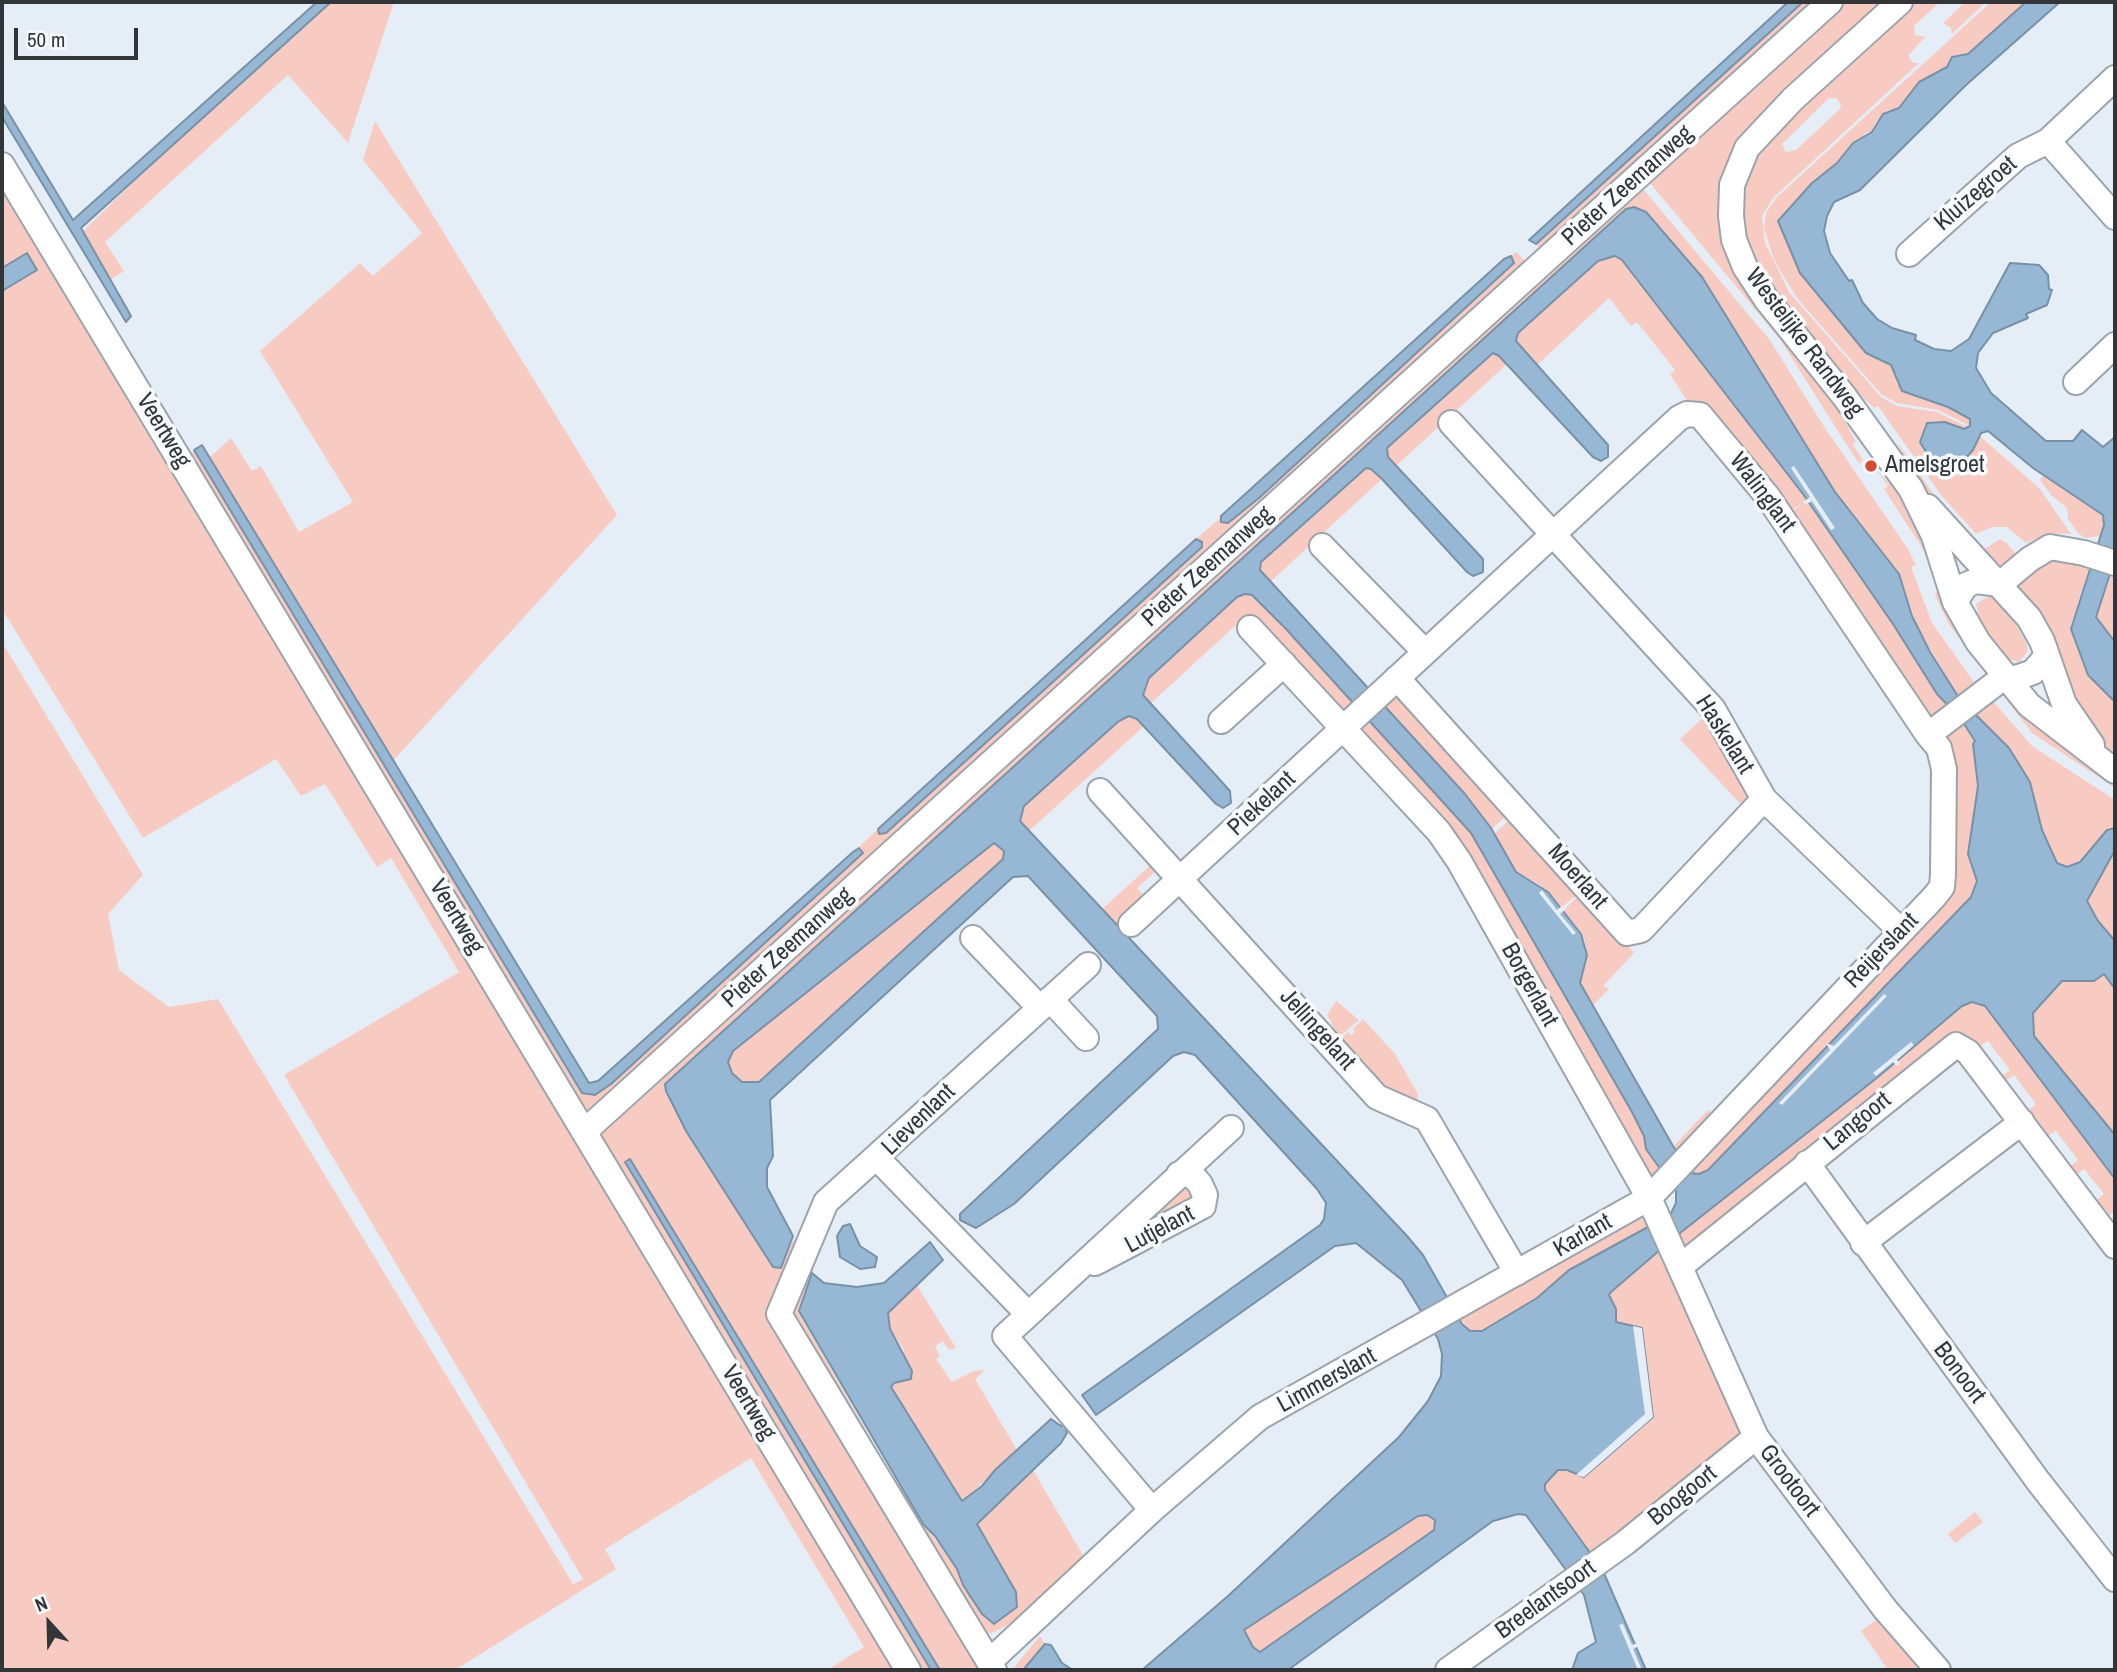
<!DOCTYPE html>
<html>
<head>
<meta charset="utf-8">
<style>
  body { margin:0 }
  #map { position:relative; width:2117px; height:1672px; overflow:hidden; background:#e5eef6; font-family:"Archivo Narrow",sans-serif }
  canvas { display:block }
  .frame { position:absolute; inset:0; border:4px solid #323639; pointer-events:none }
  .north { position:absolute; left:14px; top:1588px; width:70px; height:70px; -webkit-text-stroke:5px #f7fbfe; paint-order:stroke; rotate:338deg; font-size:19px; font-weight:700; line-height:28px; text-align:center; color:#323639 }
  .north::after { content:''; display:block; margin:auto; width:24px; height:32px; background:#323639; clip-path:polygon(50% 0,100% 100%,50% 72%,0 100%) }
  .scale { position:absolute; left:14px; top:28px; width:124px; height:32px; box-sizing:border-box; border:4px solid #323639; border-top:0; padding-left:9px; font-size:21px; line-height:24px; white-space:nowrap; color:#323639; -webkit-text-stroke:5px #f7fbfe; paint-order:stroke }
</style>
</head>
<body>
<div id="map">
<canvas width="2117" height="1672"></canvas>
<div class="frame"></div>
<div class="north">N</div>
<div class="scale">50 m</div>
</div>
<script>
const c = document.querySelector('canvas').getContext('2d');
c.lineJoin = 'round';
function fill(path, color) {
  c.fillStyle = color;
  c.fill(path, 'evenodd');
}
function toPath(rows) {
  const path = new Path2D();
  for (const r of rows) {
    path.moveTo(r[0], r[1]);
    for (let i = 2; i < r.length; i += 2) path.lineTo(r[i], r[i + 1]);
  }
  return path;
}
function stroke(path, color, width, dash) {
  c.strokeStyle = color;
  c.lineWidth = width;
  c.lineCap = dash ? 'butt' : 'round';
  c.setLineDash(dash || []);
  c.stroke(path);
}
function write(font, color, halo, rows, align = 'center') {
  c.font = font + ' "Archivo Narrow",sans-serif';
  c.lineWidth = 7;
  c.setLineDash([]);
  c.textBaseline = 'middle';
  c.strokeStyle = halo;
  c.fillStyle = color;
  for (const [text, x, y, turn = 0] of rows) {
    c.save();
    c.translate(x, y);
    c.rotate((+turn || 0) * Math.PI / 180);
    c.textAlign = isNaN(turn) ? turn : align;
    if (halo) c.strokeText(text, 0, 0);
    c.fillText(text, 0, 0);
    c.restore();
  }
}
fill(toPath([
  [329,2,394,2,348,143,288,75,105,242,124,271,104,284,76,238,166,150],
  [1803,2,1821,2,1544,253,1536,244],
  [1837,2,1888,2,1734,149,1720,182,1718,220,1723,248,1733,271,1823,382,1856,442,1852,444,1863,460,1859,464,1779,338,1645,177],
  [1912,2,1940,2,1914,26,1915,35,1925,37,1908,56,1913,63,1919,63,1774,197,1762,216,1765,243,1789,292,1881,397,1897,406,1936,412,1968,427,1964,429,1945,422,1931,422,1926,426,1921,447,1936,469,1946,472,1961,463,1973,450,1980,436,2040,489,2071,534,2051,533,2026,543,2007,527,1992,527,1976,534,1941,495,1878,406,1874,408,1840,375,1758,271,1746,239,1742,215,1746,182,1754,163,1769,138,1807,97],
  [1829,98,1836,98,1841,104,1840,109,1796,150,1786,152,1782,144],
  [1965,2,1986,2,1952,34,1951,28,1943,23],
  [1991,2,2026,2,1968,54,1955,55,1947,67,1919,82,1899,108,1886,111,1875,123,1872,132,1866,133,1835,165,1812,183,1778,221,1800,274,1871,357,1879,357,1891,365,1897,383,1906,393,1948,407,1968,417,1970,426,1938,410,1897,403,1882,395,1797,298,1774,260,1764,228,1766,213,1776,198],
  [375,121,617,515,392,762,209,458,231,438,252,471,261,466,299,532,353,502,260,351,360,263,373,276,422,233,363,160],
  [1638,183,1769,339,1823,425,1908,549,1916,565,1911,567,1932,623,1976,685,1959,698,1918,629,1899,574,1835,492,1702,277,1646,212,1635,207,1626,209,667,1081,686,1131,748,1228,781,1268,793,1240,797,1250,770,1322,806,1384,817,1390,985,1670,940,1670,630,1160,626,1162,931,1670,916,1670,601,1141,602,1132],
  [2,187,376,810,894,1670,827,1670,864,1647,751,1458,605,1549,616,1569,455,1670,2,1670,2,642,143,875,108,914,119,970,169,1007,218,999,573,1584,583,1579,284,1075,459,972,391,858,377,867,325,784,301,796,276,759,143,838,2,609,2,291,37,270,27,253,2,268],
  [1516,252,1525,261,1526,270,591,1111,585,1110,188,460,194,450,572,1079,580,1091,591,1096,611,1084,861,856,858,848,878,829,880,834,886,833,1202,547,1200,540,1196,539,1220,518,1226,524,1259,498,1514,263,1511,256],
  [1614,256,1622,260,1803,494,1893,624,1937,694,1948,706,1934,717,1928,716,1788,515,1803,503,1786,513,1688,402,1670,374,1675,370,1637,322,1631,326,1609,298,1536,366,1517,346,1518,333,1598,261],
  [1496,354,1507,364,1396,466,1388,457,1388,446,1486,356],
  [1897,442,1938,500,1973,539,1921,489],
  [1366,468,1371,469,1382,479,1269,583,1260,570,1261,562],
  [1875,469,1913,507,1927,555,1884,489,1888,486],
  [2043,476,2101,512,2105,521,2100,536,2085,538,2078,533,2068,519,2067,508,2051,495,2040,480],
  [2000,539,2007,543,2019,558,2001,565,1992,562,1980,552],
  [2044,558,2082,560,2080,566,2089,568,2071,625,2088,675,2115,702,2115,758,2093,735,2018,592,2020,582],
  [2112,575,2115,577,2115,642,2096,617],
  [1939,585,1986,670,1985,672,1948,623,1935,595],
  [1245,594,1252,595,1261,603,1357,706,1343,719,1247,615,1150,704,1143,695,1149,678,1237,597],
  [1989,596,2006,609,2026,642,2028,651,2019,662,2007,659,1981,624,1976,604],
  [1400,690,1511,811,1492,829,1382,706],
  [2003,695,2009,695,2115,781,2115,788,2032,733],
  [1992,700,2032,746,2115,800,2115,828,2107,830,2075,865,2061,867,2057,863,2042,830,2030,782,2009,748,1990,732,1973,710],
  [1708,713,1752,789,1746,810,1680,739],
  [1125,717,1133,717,1144,726,1028,832,1019,819,1024,806],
  [1369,719,1471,833,1488,859,1632,1112,1644,1136,1646,1149,1661,1169,1656,1174,1649,1174,1462,853,1355,731],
  [1961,719,1975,737,1978,786,1968,854,1977,881,1971,897,1708,1170,1699,1174,1691,1173,1689,1170,1939,903,1944,736],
  [1515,815,1581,891,1561,908,1539,884,1516,872,1496,839,1494,834],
  [994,843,1004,851,1003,859,759,1082,742,1082,732,1073,728,1062,733,1051],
  [2115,850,2115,941,2098,921,2086,901],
  [1153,863,1156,871,1137,888,1147,899,1116,927,1104,914,1106,912,1101,910],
  [1580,894,1590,901,1634,953,1603,986,1609,989,1593,1005,1579,979,1587,955,1585,941,1563,911],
  [2104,974,2115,989,2115,1135,2034,1036,2033,1013,2062,981,2094,981],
  [1336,1001,1359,1020,1339,1037,1327,1015],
  [1972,1002,1985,1006,2115,1179,2115,1211,2103,1219,2092,1204,2104,1194,2084,1169,2072,1178,2066,1170,2078,1160,2056,1131,2043,1139,2024,1114,2036,1104,2014,1075,2001,1084,1998,1079,2010,1070,1988,1041,1976,1049,1965,1035,1960,1033,1942,1047,1938,1042,1874,1093,1878,1099,1686,1250,1675,1237,1878,1077,1962,1006],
  [1363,1019,1395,1054,1418,1094,1417,1102,1396,1099,1338,1042,1348,1032,1351,1035,1355,1032,1353,1029],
  [1708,1110,1712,1114,1677,1152,1673,1147],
  [1178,1186,1190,1186,1195,1199,1117,1248],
  [1642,1215,1650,1225,1569,1270,1537,1298,1482,1331,1470,1331,1457,1315],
  [1660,1249,1743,1434,1589,1554,1545,1491,1544,1484,1558,1470,1567,1470,1575,1474,1633,1325,1616,1322,1616,1309,1609,1295],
  [810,1264,814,1272,799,1311,801,1317,886,1465,929,1531,957,1569,963,1585,982,1614,994,1624,1017,1607,1016,1592,977,1523,1033,1470,1088,1564,1006,1626,991,1633,978,1631,791,1311],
  [916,1284,956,1348,949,1350,943,1341,935,1346,940,1356,936,1359,952,1382,974,1371,985,1370,975,1379,1017,1450,962,1502,891,1387,904,1350,890,1329,887,1313],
  [1975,1512,1983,1522,1955,1543,1948,1534],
  [1427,1515,1435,1520,1434,1530,1260,1652,1253,1647,1244,1630,1418,1516],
  [1882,1616,1928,1670,1888,1670,1861,1631],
  [1040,1636,1045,1644,1023,1670,1012,1670]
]), '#f7cbc2');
const water = toPath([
  [317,2,331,2,81,228,131,316,126,322,2,117,2,102,73,220,317,2],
  [1788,2,1803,2,1536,244,1529,240,1788,2],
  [2026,2,2060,2,1966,85,1860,190,1834,202,1827,216,1824,231,1830,253,1849,281,1852,280,1863,303,1877,319,1892,328,1916,335,1915,340,1934,349,1951,351,1969,339,2010,263,2039,265,2048,275,2049,289,2052,290,2047,305,2026,314,2028,318,1993,333,1978,353,1976,368,1991,393,2046,441,2073,441,2082,430,2103,447,2115,437,2115,559,2096,617,2115,642,2115,702,2088,675,2071,629,2104,525,2103,515,2033,468,1988,431,1981,433,1973,450,1961,463,1946,472,1936,469,1920,442,1927,423,1945,422,1964,429,1970,426,1970,419,1948,407,1902,391,1891,365,1866,353,1800,273,1778,221,1812,183,1837,163,1853,143,1872,132,1883,114,1899,108,1919,82,1947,67,1952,57,1968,54,2026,2],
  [1634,207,1646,212,1702,277,1835,492,1899,574,1912,616,1930,652,1959,698,2009,748,2030,782,2042,830,2057,863,2067,867,2080,862,2107,830,2115,828,2115,850,2087,901,2098,921,2115,941,2115,989,2104,974,2094,981,2062,981,2033,1013,2034,1036,2115,1135,2115,1179,1985,1006,1972,1002,1962,1006,1878,1077,1675,1237,1611,1292,1609,1295,1616,1309,1616,1322,1642,1328,1653,1417,1584,1477,1567,1470,1558,1470,1545,1484,1545,1490,1603,1571,1646,1670,1572,1670,1578,1653,1596,1642,1584,1595,1526,1515,1518,1514,1493,1521,1288,1670,1142,1670,1228,1596,1399,1437,1428,1401,1441,1376,1442,1354,1438,1339,1402,1280,1356,1243,1335,1246,1096,1415,1082,1395,1320,1225,1324,1219,1326,1203,1317,1189,1195,1055,1184,1052,1173,1056,1014,1204,976,1228,960,1220,960,1214,1158,1029,1157,1016,1028,876,1013,877,770,1100,773,1156,767,1168,767,1187,793,1236,781,1268,773,1267,686,1131,666,1091,665,1084,1626,209,1634,207],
  [1615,256,1622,260,1803,494,1893,624,1937,694,1961,719,1975,741,1973,744,1978,786,1968,854,1977,881,1971,897,1708,1170,1699,1174,1691,1173,1673,1146,1580,983,1587,955,1581,934,1548,892,1516,872,1491,828,1465,794,1260,570,1261,562,1366,468,1371,469,1382,479,1467,572,1473,576,1483,572,1483,559,1388,457,1387,448,1493,353,1499,356,1593,457,1601,461,1608,457,1608,445,1516,341,1518,333,1598,261,1615,256],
  [1245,594,1252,595,1286,629,1471,833,1632,1112,1644,1136,1646,1149,1676,1191,1676,1203,1670,1215,1569,1270,1537,1298,1482,1331,1470,1331,1462,1324,1423,1255,1407,1236,1020,821,1024,806,1119,721,1129,716,1137,719,1216,804,1223,808,1231,803,1230,791,1143,695,1149,678,1237,597,1245,594],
  [994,843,1004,851,1003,859,759,1082,742,1082,732,1073,728,1062,733,1051,994,843],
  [1427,1515,1435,1520,1434,1530,1260,1652,1253,1647,1244,1630,1418,1516,1427,1515],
  [27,253,37,270,2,291,2,268,27,253],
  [1511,256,1514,263,1259,498,1228,523,1221,522,1221,516,1504,259,1511,256],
  [202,445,589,1083,598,1081,853,852,859,848,863,853,611,1084,595,1095,582,1093,194,450,202,445],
  [1196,539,1202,542,1202,547,886,833,879,834,878,829,1196,539],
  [630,1159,842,1509,940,1670,931,1670,625,1162,630,1159],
  [850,1224,860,1246,877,1257,875,1267,860,1269,840,1257,837,1236,843,1226,850,1224],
  [930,1242,943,1260,888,1313,890,1329,912,1371,911,1379,894,1383,891,1387,962,1501,982,1486,995,1470,1051,1419,1061,1426,1064,1424,1067,1433,1061,1443,977,1524,1016,1592,1017,1607,994,1624,982,1614,963,1585,957,1569,935,1536,923,1524,799,1311,812,1273,824,1283,857,1287,884,1283,930,1242],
  [1045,1644,1051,1645,1062,1663,1073,1670,1023,1670,1045,1644]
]);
fill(water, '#96b8d5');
stroke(water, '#7891a6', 2);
fill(toPath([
  [1794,466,1835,528,1831,530,1812,501,1805,505,1803,502,1810,497,1791,468],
  [1542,890,1557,910,1563,905,1566,909,1560,914,1576,933,1573,935,1539,893],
  [1884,994,1887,996,1782,1105,1779,1103,1830,1050,1826,1043,1834,1046],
  [1911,1042,1914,1045,1897,1060,1900,1064,1897,1066,1893,1062,1876,1076,1873,1073],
  [1633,1326,1642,1328,1653,1417,1584,1477,1576,1475,1645,1414],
  [1623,1624,1632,1645,1638,1643,1639,1646,1633,1649,1642,1670,1638,1670,1619,1625]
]), '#e5eef6');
const minor = toPath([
  [1900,2,1793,99,1747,148,1732,185,1731,216,1734,240,1745,267,1766,299,1844,396,1911,489,1934,536,1955,602,1978,642,2029,705,2115,771],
  [2115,78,2048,141,2115,217],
  [2,165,908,1670],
  [1909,254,2018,156,2048,141],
  [2076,382,2115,345],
  [1451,423,1713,709,1764,799,1901,931],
  [1928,507,2029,618,2042,641,2064,704,2092,745],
  [1322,546,1425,652],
  [1955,602,1966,585,1976,581,2000,584,2030,559,2050,547,2084,553,2115,563],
  [1250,628,1439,832,1459,861,1649,1198,1756,1437,1885,1609,1938,1670],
  [1397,678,1627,933,1641,930,1764,799],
  [1221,721,1284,664],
  [1100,791,1377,1097,1427,1119,1517,1273],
  [1131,924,1679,418,1687,414,1700,415,1768,497,1928,735],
  [973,938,1040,1008],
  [1050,999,1086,1038],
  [585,1131,1830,2],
  [876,1157,826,1202,779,1314,994,1670],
  [1807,1163,2038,1481,2115,1579],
  [1863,1243,2022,1122],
  [1095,1263,1203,1206,1205,1195,1200,1184,1192,1175,1179,1174],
  [1681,1266,1956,1045,1968,1052,2115,1246],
  [1028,1314,876,1157,1088,965],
  [1152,1510,1005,1336,1231,1128],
  [989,1662,1152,1510,1260,1417,1649,1198,1934,897,1942,887,1943,874,1944,769,1939,748,1928,735,2004,677,2016,678,2033,672,2047,656],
  [1448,1670,1625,1543,1756,1437]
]);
stroke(minor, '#9ba4ab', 28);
stroke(minor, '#fff', 24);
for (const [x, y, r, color] of [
  [1871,466,7,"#d64a33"]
]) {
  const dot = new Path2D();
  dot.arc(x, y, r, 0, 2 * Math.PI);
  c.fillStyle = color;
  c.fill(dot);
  stroke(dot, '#f7fbfe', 2.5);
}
write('24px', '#323639', '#f7fbfe', [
  ["Pieter Zeemanweg",1628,186,-42],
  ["Kluizegroet",1976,194,-41],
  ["Westelijke Randweg",1804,343,53],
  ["Veertweg",163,431,59],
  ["Walinglant",1762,493,53],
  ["Pieter Zeemanweg",1208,567,-42],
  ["Haskelant",1724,735,58],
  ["Piekelant",1262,804,-43],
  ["Moerlant",1577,877,49],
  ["Veertweg",456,917,59],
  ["Pieter Zeemanweg",788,948,-42],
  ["Reijerslant",1882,951,-46],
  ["Borgerlant",1529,985,61],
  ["Jellingelant",1317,1030,48],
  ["Lievenlant",919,1120,-44],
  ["Langoort",1858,1122,-39],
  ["Lutjelant",1160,1230,-28],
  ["Karlant",1583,1236,-30],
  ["Bonoort",1959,1373,53],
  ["Limmerslant",1327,1381,-29],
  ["Veertweg",748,1403,59],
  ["Grootoort",1789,1481,53],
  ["Boogoort",1683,1496,-39],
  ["Breelantsoort",1546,1600,-36]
]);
write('24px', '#323639', '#f7fbfe', [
  ["Amelsgroet",1885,466]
], 'left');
</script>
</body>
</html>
